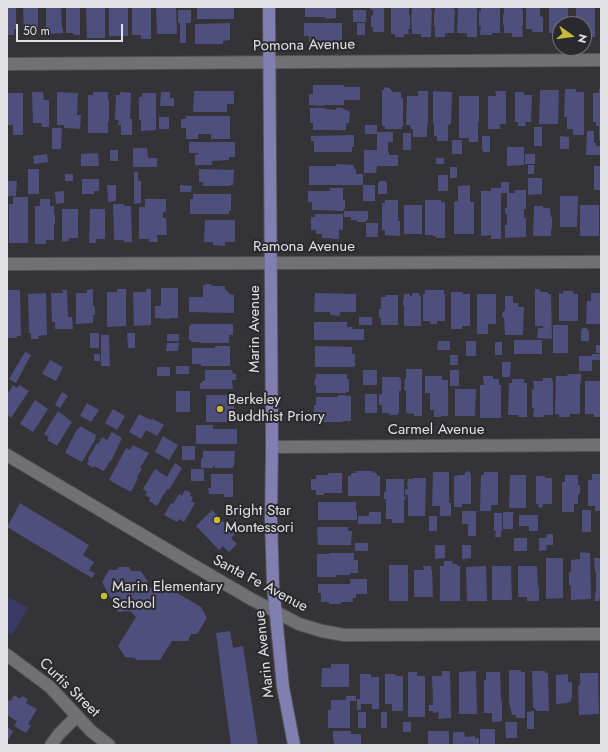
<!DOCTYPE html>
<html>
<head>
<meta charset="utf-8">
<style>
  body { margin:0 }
  #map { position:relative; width:608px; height:752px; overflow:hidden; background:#333338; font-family:Jost,sans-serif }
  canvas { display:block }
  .frame { position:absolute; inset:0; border:8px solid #e1e1e4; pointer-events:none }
  .north { position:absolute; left:552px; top:16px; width:40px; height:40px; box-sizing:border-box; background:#29292e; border:1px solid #737377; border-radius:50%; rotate:104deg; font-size:11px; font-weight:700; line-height:16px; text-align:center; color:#e1e1e4 }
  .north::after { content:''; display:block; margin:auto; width:14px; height:18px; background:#c8bb3b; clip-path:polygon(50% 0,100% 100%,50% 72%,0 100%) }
  .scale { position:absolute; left:16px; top:24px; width:107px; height:18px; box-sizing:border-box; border:2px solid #e1e1e4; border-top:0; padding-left:5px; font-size:12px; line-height:14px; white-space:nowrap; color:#e1e1e4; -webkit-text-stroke:3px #29292e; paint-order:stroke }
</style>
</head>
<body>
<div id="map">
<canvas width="608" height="752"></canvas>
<div class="frame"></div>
<div class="north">N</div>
<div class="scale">50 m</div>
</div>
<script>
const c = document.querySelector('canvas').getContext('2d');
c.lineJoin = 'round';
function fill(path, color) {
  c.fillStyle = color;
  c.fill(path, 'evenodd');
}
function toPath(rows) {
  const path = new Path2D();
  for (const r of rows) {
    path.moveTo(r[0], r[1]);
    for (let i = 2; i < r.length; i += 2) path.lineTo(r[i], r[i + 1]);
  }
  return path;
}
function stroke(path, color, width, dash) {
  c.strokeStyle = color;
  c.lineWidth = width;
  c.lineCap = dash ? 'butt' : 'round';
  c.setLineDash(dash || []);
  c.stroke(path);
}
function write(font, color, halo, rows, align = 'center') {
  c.font = font + ' Jost,sans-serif';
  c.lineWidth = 4;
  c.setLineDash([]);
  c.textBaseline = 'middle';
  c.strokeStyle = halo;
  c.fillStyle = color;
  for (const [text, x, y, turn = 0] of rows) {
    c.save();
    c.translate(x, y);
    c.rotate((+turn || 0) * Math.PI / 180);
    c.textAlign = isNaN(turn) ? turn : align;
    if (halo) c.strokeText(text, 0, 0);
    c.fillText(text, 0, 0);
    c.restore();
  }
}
fill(toPath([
  [7,596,28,608,12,635,7,632]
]), '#3b3a65');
fill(toPath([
  [7,7,16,7,16,29,14,29,14,35,7,35],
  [23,7,38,7,38,29,32,30,32,33,24,33],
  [46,7,61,7,62,28,63,28,63,33,46,34],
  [66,7,80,7,80,35,74,35,73,33,66,33],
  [86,7,105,7,105,38,87,38],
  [109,7,128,7,128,36,109,36],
  [132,7,151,7,151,39,141,39,141,35,132,35],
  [156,7,176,7,177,34,157,34],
  [197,7,234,7,234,19,197,19],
  [305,7,336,7,336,18,325,19,325,17,305,17],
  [370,7,384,7,384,32,373,32,373,27,371,27,371,16,373,15,373,10,370,9],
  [391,7,409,7,409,15,410,15,410,29,408,29,409,34,404,34,404,37,395,37,395,34,391,34],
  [412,7,431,7,431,11,432,11,431,37,421,37,421,34,412,34,411,14,412,15],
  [435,7,454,7,454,10,455,10,454,33,445,33,445,37,435,37,435,26,434,26,434,12,435,12],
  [458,7,477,7,477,37,467,37,467,33,457,33],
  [481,7,500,7,500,33,492,33,492,35,480,35,481,26,479,26,479,11,481,11],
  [504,7,522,7,522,10,523,10,523,26,522,26,523,37,512,37,512,33,504,33,504,25,503,25,503,14,504,14],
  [526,7,540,7,540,16,543,17,543,32,532,32,532,29,526,29],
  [549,7,568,7,568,24,560,24,560,33,549,33],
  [576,7,595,7,595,37,584,37,584,24,576,24],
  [178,10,191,10,191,23,186,23,186,43,180,43,180,23,178,23],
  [353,10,366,10,366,22,353,22],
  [230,23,230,40,223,41,223,44,195,44,195,24],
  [304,23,342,23,342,43,309,43,309,36,304,36],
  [357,23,365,23,365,35,357,35],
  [313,85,344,85,344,87,360,87,360,100,344,100,344,105,324,105,324,106,309,105,309,94,313,94],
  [384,87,390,88,390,90,392,90,392,92,401,92,401,98,403,98,403,126,402,126,402,129,385,129,385,126,382,126,382,90,384,90],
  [565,89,576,89,576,92,584,92,584,135,573,135,573,129,567,129,567,117,564,117],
  [599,89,601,89,601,140,599,140,599,126,596,126,596,122,593,122,593,93,599,93],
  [540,90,559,90,558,124,539,124],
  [194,91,234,91,234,104,227,104,227,112,193,112],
  [418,91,428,91,428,125,427,125,427,137,413,137,413,129,411,129,410,125,406,125,407,96,418,96],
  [433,91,452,92,451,124,448,125,448,141,437,141,437,136,434,136,434,124,433,124],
  [495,91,506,91,506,124,500,124,500,129,488,129,488,96,496,96],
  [32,92,43,92,44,100,49,100,49,127,42,127,41,123,33,123],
  [57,92,78,93,77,115,81,115,80,129,64,128,64,125,57,125],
  [93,92,108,92,108,100,109,100,109,122,108,122,108,133,88,133,88,95,93,95],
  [120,92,131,93,130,119,132,119,132,135,121,135,121,125,118,125,119,120,115,120,116,95,120,95],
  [161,92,170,92,170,98,174,98,174,106,160,106],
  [515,92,524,92,524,95,532,95,531,122,525,122,526,126,518,126,518,122,515,122],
  [7,93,23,93,23,135,13,135,13,125,7,125],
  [142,93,156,93,156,130,141,131,141,120,139,120,139,97,142,97],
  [459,96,479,96,479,122,478,122,478,142,469,142,469,138,459,138],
  [310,108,325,108,325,109,336,110,336,108,343,108,343,109,349,111,349,112,350,112,349,123,346,123,346,130,313,130,313,123,310,123],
  [186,116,230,116,230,139,211,139,211,134,198,134,198,139,186,139,186,128,181,128,181,119,186,119],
  [159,117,169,117,169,129,159,129],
  [365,125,377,125,377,132,393,132,393,142,388,142,388,152,389,152,389,155,398,155,398,166,377,166,376,173,364,173,364,150,377,150,377,134,365,134],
  [534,127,542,127,542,146,534,146],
  [52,128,62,128,61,149,52,149],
  [587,131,594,131,594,143,596,143,596,146,601,146,601,155,586,155],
  [403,133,411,133,411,150,403,150],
  [354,135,354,147,352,147,352,152,314,152,314,141,311,141,311,136],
  [482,136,490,136,490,152,483,152,483,150,482,150],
  [560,136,569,137,569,149,560,149],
  [452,140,462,140,462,154,452,154],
  [189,142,235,142,235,157,229,157,229,160,212,161,212,165,195,165,195,154,198,155,198,153,189,153],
  [507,147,524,147,524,165,507,166],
  [133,148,147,148,148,158,157,158,157,167,133,167],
  [110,150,118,150,118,161,110,161],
  [98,153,99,166,81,166,81,154],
  [47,154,48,162,34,164,33,156],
  [525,154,535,154,535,164,525,164],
  [436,158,444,158,444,164,436,164],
  [336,164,353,165,356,171,356,174,363,174,363,185,309,185,309,166,336,166],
  [528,165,534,165,534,174,528,174],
  [594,166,601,166,601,190,594,190],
  [450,167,457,167,457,178,450,178],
  [28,169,39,169,39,194,28,194],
  [199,169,234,170,233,185,230,185,230,186,203,186,203,182,199,182],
  [134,172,138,172,138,181,141,181,141,203,134,204],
  [65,174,73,174,73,181,65,181],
  [438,175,448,175,448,191,438,191],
  [528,178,542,178,542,194,528,195],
  [82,179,99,179,99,191,94,191,94,194,82,194],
  [7,181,17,181,16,196,7,196],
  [379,181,386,181,386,183,387,183,387,194,378,194,378,183,379,183],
  [501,182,509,182,509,193,515,193,515,190,526,190,526,209,524,209,524,218,526,218,526,237,505,238,505,225,507,225,507,214,505,214,505,208,507,208,507,193,501,193,501,239,491,239,491,235,481,236,481,191,491,191,491,188,501,188],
  [107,185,116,185,116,201,108,202],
  [180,185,192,186,191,192,180,192],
  [363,185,375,185,375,201,363,201],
  [470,185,470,202,474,202,474,234,454,234,454,202,458,201,458,186],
  [330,188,343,188,343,200,345,200,345,209,344,209,343,211,312,210,312,202,308,202,308,191,330,191],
  [64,191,64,203,56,204,55,192],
  [193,194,231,194,231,211,229,211,229,214,190,214,190,199,193,199],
  [560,196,578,196,577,227,560,227],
  [13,197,28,197,28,243,9,243,9,204,13,204],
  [40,199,50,199,50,206,54,206,54,215,55,215,55,224,54,224,54,240,46,240,46,244,35,244,35,206,40,206],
  [145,199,166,199,166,212,163,212,163,218,166,218,167,235,157,235,158,242,149,242,149,239,139,239,139,207,145,207],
  [385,200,398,200,398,221,400,221,400,236,385,235,385,230,382,230,382,203,385,203],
  [425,200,441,200,441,202,445,202,445,238,436,238,436,236,433,236,433,235,425,235],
  [113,204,124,204,124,206,131,206,132,242,124,242,124,240,114,240],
  [404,205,422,205,422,234,404,234],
  [580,205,599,205,599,236,580,236],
  [534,206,543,206,543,208,550,208,551,217,552,217,552,229,551,229,551,236,533,236],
  [62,209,78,209,78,238,69,238,69,241,62,242],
  [90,209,105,209,105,239,96,239,96,243,89,243],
  [344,211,368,211,368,220,366,220,366,222,357,222,357,220,351,220,351,217,344,217],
  [315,214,343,214,343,230,339,230,339,239,331,239,332,238,322,238,322,234,316,234,316,230,311,230,311,217,315,217],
  [205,220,235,220,235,242,225,242,225,246,213,245,213,242,204,242],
  [366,223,378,223,378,237,366,237],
  [205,284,212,284,211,286,225,286,225,289,230,294,234,295,234,313,189,312,189,297,203,297,203,285,206,285],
  [161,288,178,288,178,318,170,318,170,319,155,318,155,306,161,306],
  [93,289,93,306,95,306,95,315,93,315,93,323,76,324,76,293,87,293,87,290],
  [117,289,126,289,126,326,107,327,107,292,117,292],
  [146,289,151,289,151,325,134,326,133,292,146,292],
  [535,289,540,289,539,291,541,291,541,292,548,292,548,294,551,294,552,339,537,338,538,328,543,328,543,326,535,326],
  [7,290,20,290,21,336,17,336,17,338,7,338],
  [62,290,67,290,68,317,72,317,73,329,55,329,55,322,52,322,51,293,63,293],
  [425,290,444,290,444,294,445,294,445,321,437,321,437,324,430,324,430,321,423,321,423,294,425,294],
  [563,291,573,291,574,294,578,294,578,321,559,321,559,293,563,294],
  [451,292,462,292,463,294,470,294,470,326,462,326,462,329,451,329],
  [46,293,47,335,38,336,39,339,31,339,31,333,29,333,28,294],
  [315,293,356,294,356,312,340,312,340,316,330,315,330,312,314,312],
  [412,293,419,293,419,295,421,296,421,326,404,326,404,306,403,306,403,299,404,299,404,294,410,294,410,296,412,296],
  [591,293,601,293,601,324,586,324,587,301,591,301],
  [477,294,496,294,496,324,488,324,488,334,477,334],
  [386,295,398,295,398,325,381,325,381,318,379,318,379,309,381,309,381,297,386,297],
  [505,296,513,296,513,303,518,303,518,307,524,307,523,335,505,335,504,318,502,317,502,314,503,312,505,310],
  [359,317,372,317,372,325,359,325],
  [314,322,347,322,347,327,352,327,352,329,364,329,364,340,314,340],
  [191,324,233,324,233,335,229,335,229,343,200,343,200,342,191,342,191,340,189,340,189,326,191,326],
  [553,325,568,325,568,353,553,353],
  [582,328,587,328,587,330,589,330,589,341,581,341,581,330,582,330],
  [90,333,99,333,99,348,90,348],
  [127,333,135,333,135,348,128,348],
  [167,334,179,334,179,341,167,341],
  [101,335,109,335,110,366,101,366],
  [514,340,542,340,542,354,514,354],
  [438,341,450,341,450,350,437,350],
  [466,341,476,341,476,356,466,356],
  [495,342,502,342,502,355,495,355],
  [167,343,179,343,178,351,166,351],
  [596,345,601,345,601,353,596,353],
  [215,346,230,346,230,366,201,366,201,364,192,364,192,348,215,348],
  [315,346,352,347,352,354,355,354,355,366,352,367,315,367],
  [25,352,31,355,16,383,9,379],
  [94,354,100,354,100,361,94,361],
  [592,354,601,354,601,360,592,360,592,371,579,371,579,356,592,356],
  [450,355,458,355,458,365,450,365],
  [50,360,63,367,56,381,42,374],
  [502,362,511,362,510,377,502,377],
  [176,366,189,366,189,374,176,374],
  [157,367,170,367,170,376,157,376],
  [406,369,422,369,422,416,414,416,414,414,406,413,406,390,404,390,405,378,406,378],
  [205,370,232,370,233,374,236,374,236,380,232,380,233,389,200,389,200,383,202,383,202,381,205,381],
  [363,370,377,370,377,385,363,385],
  [450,370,459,370,459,386,450,386],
  [316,374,347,374,347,379,349,379,349,392,346,392,346,393,316,393,316,385,314,385,315,378,316,378],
  [567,374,581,374,581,383,580,383,580,414,570,414,570,417,559,417,559,414,555,414,556,376,568,376],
  [425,376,442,376,442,380,448,380,448,416,441,416,441,417,434,417,434,410,430,410,430,393,425,393],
  [483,376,493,376,493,379,499,379,499,385,501,385,501,418,480,418,480,385,484,385,484,381,483,381],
  [382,377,400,377,399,379,401,379,401,391,399,391,399,413,398,413,397,415,389,415,389,413,382,413,382,405,379,405,379,394,382,394],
  [543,378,552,378,552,381,553,381,553,415,544,415,543,417,533,417,534,408,532,408,532,389,534,389,533,381,543,381],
  [512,379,524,379,524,383,527,383,527,417,518,417,518,415,508,415,509,383,512,383],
  [585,381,601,381,601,417,594,417,594,414,585,414],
  [13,385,17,388,19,385,29,391,11,418,7,415,7,395],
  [455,389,476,389,475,416,455,416],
  [176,391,190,391,190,412,176,412],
  [62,392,68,396,60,408,55,405],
  [365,394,377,394,377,413,365,413],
  [206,395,234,395,234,422,206,422],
  [338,395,351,396,351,421,343,421,343,422,323,422,323,421,316,421,316,415,314,415,314,405,316,405,316,397,338,397],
  [35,400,48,409,33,432,20,424],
  [87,403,99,410,91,422,80,416],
  [113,409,125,416,117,430,105,423],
  [58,411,72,422,57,446,47,440,49,437,44,434],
  [139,414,151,420,153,419,164,425,157,436,146,430,141,439,129,432],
  [196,425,213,425,213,429,237,429,237,444,196,444],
  [80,426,96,435,95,438,96,438,82,462,65,453,75,433,78,428,79,429],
  [112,432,122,438,111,461,110,461,104,471,94,466,93,468,87,464,89,460,88,459,97,443,98,444,102,437,107,440],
  [163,436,178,445,169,460,155,452],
  [133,445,149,453,140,468,142,469,137,477,138,478,131,492,109,480,126,448,130,450],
  [182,446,195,446,195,460,182,460],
  [203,451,235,451,234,466,233,466,233,468,215,468,215,466,213,466,213,468,201,468,201,458,203,458],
  [175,463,182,468,169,490,167,489,157,506,149,501,150,498,145,495,147,492,143,489,155,469,167,477],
  [191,469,204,469,204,481,191,481],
  [356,471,372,471,372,473,375,472,377,474,377,476,380,476,380,496,348,496,348,476,351,476,351,474,352,473,356,473],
  [467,471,470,472,471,475,471,504,462,504,462,507,454,507,454,476,457,476,457,475,464,475,465,473],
  [433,472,449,472,449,503,451,503,451,516,440,516,440,506,432,506],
  [484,472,498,472,498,505,491,505,491,511,480,511,481,475,484,475],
  [328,473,342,473,342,493,324,493,324,495,316,495,316,490,311,490,311,479,316,479,316,475,328,475],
  [211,474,233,474,233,497,224,497,224,494,209,494,208,488,211,488],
  [592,474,601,474,601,511,595,511,595,506,588,506,588,480,592,480],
  [510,475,526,475,526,508,509,508],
  [565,475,578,475,578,485,580,485,580,494,578,494,578,504,574,504,574,512,562,512,562,482,565,482],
  [536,476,545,476,545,478,552,478,552,504,543,504,543,507,539,508,538,504,536,504],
  [413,478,426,478,425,516,408,516,408,495,405,495,405,489,408,489,407,482,408,482,408,479,413,479],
  [386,479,404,479,404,497,406,496,405,500,404,500,404,523,392,523,392,519,386,519,386,499,384,499,384,492,386,492],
  [185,490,191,493,190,496,193,497,191,501,195,503,184,522,179,519,177,522,164,515,171,503,173,504,179,494,182,496],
  [318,502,356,502,356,510,357,510,357,520,318,520],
  [20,503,89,545,83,555,94,562,89,570,95,573,92,578,7,527],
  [212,510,235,534,231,538,237,544,229,552,223,546,219,550,196,526],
  [582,510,591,510,591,532,582,532],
  [462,511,476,511,476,536,468,536,468,524,462,524],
  [369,512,381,512,381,524,358,524,358,516,369,516],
  [503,512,513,512,513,529,503,529],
  [494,513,502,513,502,531,501,531,501,537,495,537,496,531,494,531],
  [519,515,538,515,538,531,529,531,529,526,519,526],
  [429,516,437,516,437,531,429,531],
  [317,527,348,527,348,531,352,531,351,545,318,545],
  [547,534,553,534,553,545,547,545,546,550,539,551,539,538,546,538],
  [514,538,527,538,527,551,514,551],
  [355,543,368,543,368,551,355,551],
  [435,545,445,545,445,558,435,559],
  [462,545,471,545,471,558,462,559],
  [580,552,590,553,591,599,571,600,571,585,569,586,569,572,571,572,571,560,580,559],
  [329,553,354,553,354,560,358,560,358,573,350,573,350,575,336,575,336,577,317,577,317,554,329,554],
  [546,558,563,558,563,598,546,599],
  [594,558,601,558,601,599,599,599,599,601,595,601,595,593,596,592,596,571,595,572],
  [444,561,453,561,452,564,457,564,457,566,460,566,460,601,440,601,440,566,444,566],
  [389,565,408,565,408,601,389,601],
  [423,566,431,566,431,570,432,570,433,597,414,597,414,570,424,570],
  [486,566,487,601,467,601,466,567],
  [492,566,511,566,512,600,492,600],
  [518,566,537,566,538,587,539,588,539,601,527,601,527,597,518,597],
  [119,567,129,567,131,571,141,571,148,582,146,585,157,593,160,589,172,590,201,607,207,618,197,634,191,634,188,641,172,641,160,660,136,660,135,658,125,657,118,646,136,617,130,611,118,612,102,582,109,570,117,570],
  [350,579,367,579,367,594,356,594,356,598,353,598,353,602,341,602,341,604,329,604,329,602,321,602,321,593,318,593,318,584,350,584],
  [230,631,233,648,243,646,258,745,231,745,216,633],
  [331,664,349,664,349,687,321,687,322,668,331,668],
  [509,670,521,670,521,672,525,672,525,718,516,718,516,715,512,715,509,702],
  [442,671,450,671,451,718,438,719,439,712,433,713,433,711,429,711,429,705,433,705,432,676,442,676],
  [476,671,477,714,459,714,459,672],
  [532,671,545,671,545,673,548,673,549,711,537,711,534,708,533,708],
  [408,672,417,672,417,676,425,676,425,717,408,717],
  [486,672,500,672,501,701,502,701,502,721,492,722,492,713,484,713,484,680,486,680],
  [580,673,598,673,599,714,579,715,578,686,580,685],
  [360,674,371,674,371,677,379,677,379,709,372,709,372,704,361,704,361,710,357,710,357,699,360,699],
  [385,674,396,674,395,676,403,676,403,711,392,711,392,704,385,704],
  [568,674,568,682,572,682,572,698,571,698,571,702,568,702,568,703,556,704,556,675],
  [14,695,20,699,22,696,28,699,26,703,37,709,28,724,31,726,26,733,14,726,17,721,7,715,7,708,8,706,7,705,7,703,9,700,11,701],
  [346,696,356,696,356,701,350,701,350,728,328,728,328,710,331,710,331,700,346,700],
  [534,711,534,729,527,729,527,712],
  [358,712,366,712,366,728,358,728],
  [381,712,387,712,387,728,381,728],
  [403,722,411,722,411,732,403,732],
  [505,722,517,722,517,738,506,738],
  [7,727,13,731,9,739,7,738],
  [480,729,495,729,495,744,480,744],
  [333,731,351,731,351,734,361,734,361,745,334,745,334,740,333,740],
  [428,731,449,731,449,745,428,745],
  [453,732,464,732,465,737,475,736,475,738,479,738,479,745,453,745]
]), '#4f4f7d');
const minor = toPath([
  [7,64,601,60],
  [7,264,601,262],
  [272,447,601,445],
  [7,455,198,568,251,599,299,624,322,631,344,635,601,634],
  [7,655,50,687,91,731,109,745],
  [51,745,59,734,77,716]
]);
const major = toPath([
  [269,7,272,447,271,519,273,585,283,687,294,745]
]);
stroke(minor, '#525256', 14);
stroke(major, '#525256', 14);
stroke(minor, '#707075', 12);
stroke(major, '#807faf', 12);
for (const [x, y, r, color] of [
  [220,409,4,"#c8bb3b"],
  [217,520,4,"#c8bb3b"],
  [104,596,4,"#c8bb3b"]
]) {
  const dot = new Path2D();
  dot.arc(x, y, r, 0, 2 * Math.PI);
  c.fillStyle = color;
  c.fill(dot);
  stroke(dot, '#29292e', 1.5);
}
write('15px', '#e1e1e4', '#29292e', [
  ["Pomona Avenue",304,46,-1],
  ["Ramona Avenue",304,247],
  ["Marin Avenue",255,329,-90],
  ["Carmel Avenue",436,430],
  ["Santa Fe Avenue",260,584,28],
  ["Marin Avenue",265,654,-96],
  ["Curtis Street",69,688,44]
]);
write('15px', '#e1e1e4', '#29292e', [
  ["Berkeley",228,400],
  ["Buddhist Priory",228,417],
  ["Bright Star",225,511],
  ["Montessori",225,528],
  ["Marin Elementary",112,587],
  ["School",112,604]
], 'left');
</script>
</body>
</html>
